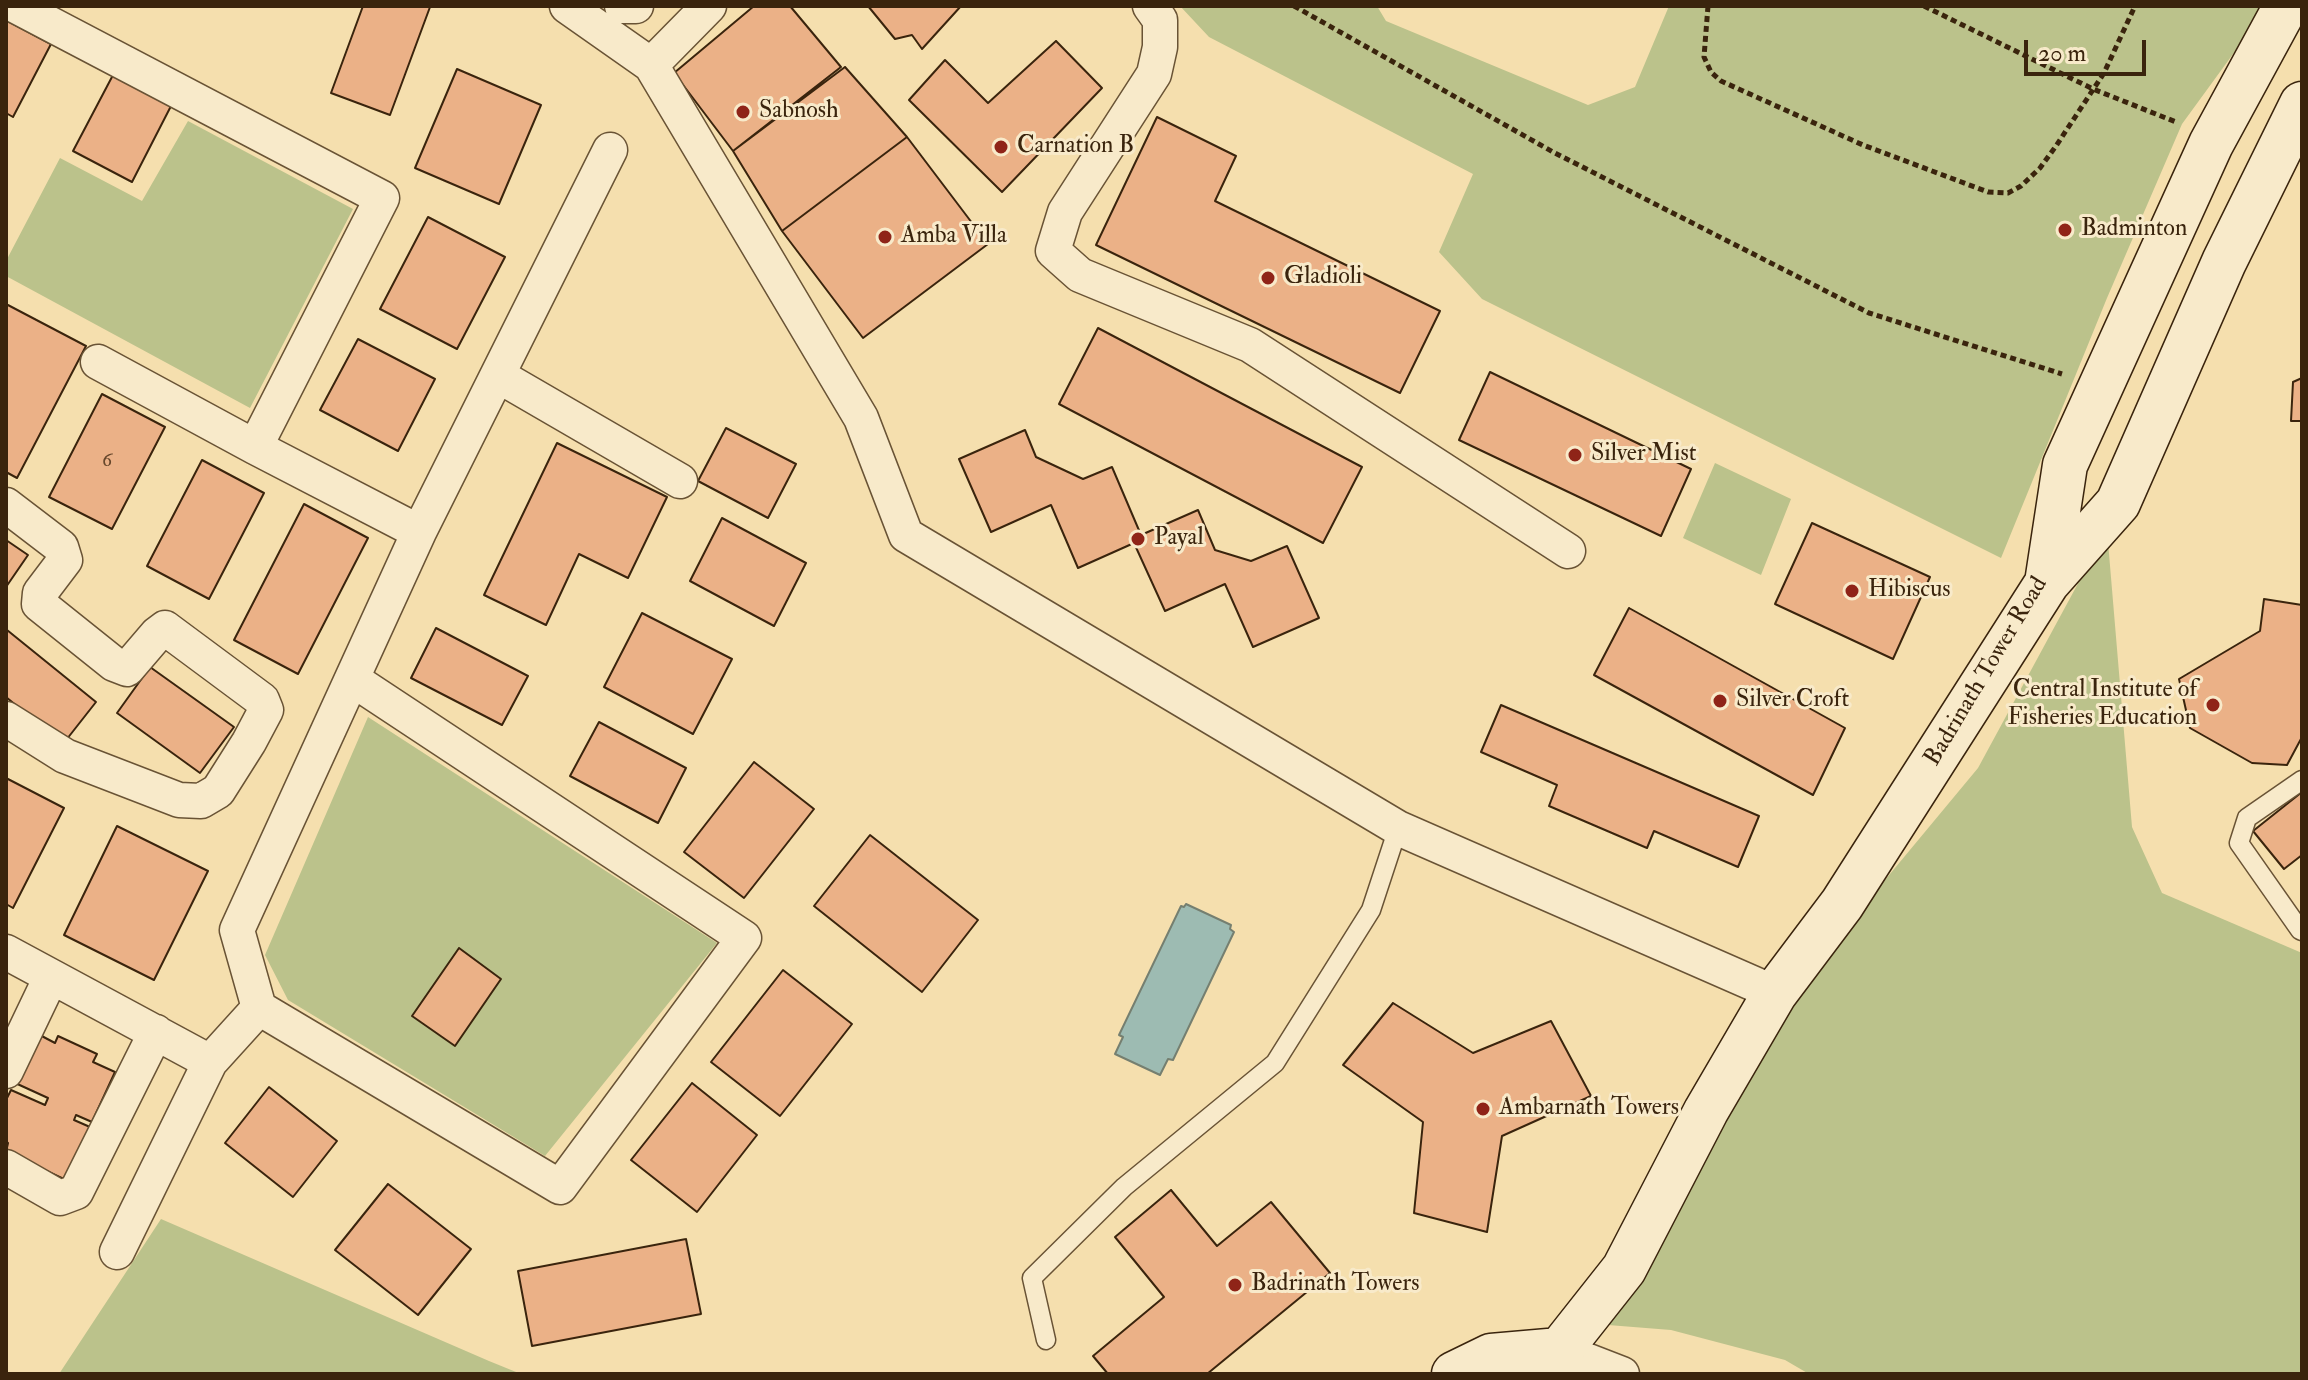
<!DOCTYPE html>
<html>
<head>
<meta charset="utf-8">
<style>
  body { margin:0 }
  #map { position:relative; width:2308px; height:1380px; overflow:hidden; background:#f5dfae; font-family:"IM FELL Double Pica",serif }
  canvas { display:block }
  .frame { position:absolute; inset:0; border:8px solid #3a240d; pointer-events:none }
  .scale { position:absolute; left:2024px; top:40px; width:122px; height:36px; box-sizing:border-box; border:4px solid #3a240d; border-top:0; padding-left:10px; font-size:24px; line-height:28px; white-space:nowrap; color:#3a240d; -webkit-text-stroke:6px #f8eaca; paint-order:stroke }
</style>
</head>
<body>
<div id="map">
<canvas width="2308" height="1380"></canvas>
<div class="frame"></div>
<div class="scale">20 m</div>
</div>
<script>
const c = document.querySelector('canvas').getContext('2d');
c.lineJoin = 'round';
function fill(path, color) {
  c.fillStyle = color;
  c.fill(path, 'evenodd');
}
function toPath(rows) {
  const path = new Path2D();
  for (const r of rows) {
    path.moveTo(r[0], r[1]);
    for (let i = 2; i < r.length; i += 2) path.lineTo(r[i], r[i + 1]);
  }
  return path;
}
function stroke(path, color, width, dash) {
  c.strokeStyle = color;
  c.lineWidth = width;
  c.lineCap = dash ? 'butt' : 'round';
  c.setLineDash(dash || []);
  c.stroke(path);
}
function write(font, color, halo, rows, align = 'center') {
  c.font = font + ' "IM FELL Double Pica",serif';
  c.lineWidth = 6;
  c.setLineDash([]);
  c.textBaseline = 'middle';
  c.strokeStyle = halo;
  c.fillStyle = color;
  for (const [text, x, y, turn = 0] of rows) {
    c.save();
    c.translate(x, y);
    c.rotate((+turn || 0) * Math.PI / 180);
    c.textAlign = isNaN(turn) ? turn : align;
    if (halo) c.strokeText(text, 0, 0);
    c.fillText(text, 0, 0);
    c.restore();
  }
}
fill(toPath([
  [1180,6,1377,6,1386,21,1588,105,1635,87,1669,6,2268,6,2182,124,2107,298,2001,558,1482,299,1439,252,1473,174,1209,37],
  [188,121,353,209,250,408,6,276,6,261,60,158,142,201],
  [1715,463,1791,499,1761,575,1683,538],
  [2107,530,2132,827,2162,893,2302,953,2302,1374,1809,1374,1785,1360,1671,1330,1583,1323,1749,1011,1885,880,1978,768],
  [368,717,717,943,545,1156,288,1000,265,955],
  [161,1219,489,1361,521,1374,59,1374]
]), '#bbc28b');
const water = toPath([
  [1186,904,1231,925,1230,929,1234,932,1173,1060,1168,1059,1160,1075,1115,1054,1123,1037,1119,1035,1181,906,1184,907,1186,904]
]);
fill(water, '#9dbbb2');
stroke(water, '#757f70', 2);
const building = toPath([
  [363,6,430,7,390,115,331,93,363,6],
  [754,6,790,6,841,67,733,151,674,73,754,6],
  [868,6,961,6,922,49,912,35,895,39,868,6],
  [6,20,51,44,13,117,6,113,6,20],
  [1056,41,1102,88,1002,192,909,100,945,60,988,103,1056,41],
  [845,67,907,137,782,231,733,151,845,67],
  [457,69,541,105,499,204,415,168,457,69],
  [113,75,171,106,132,182,73,151,113,75],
  [1157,117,1236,156,1215,201,1440,311,1400,393,1096,245,1157,117],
  [907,137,988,244,863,338,782,231,907,137],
  [428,217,505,257,457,349,380,309,428,217],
  [6,304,86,346,17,478,6,472,6,304],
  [1098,328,1362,467,1323,543,1059,404,1098,328],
  [358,339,435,379,398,451,320,410,358,339],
  [1490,372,1691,469,1661,536,1459,440,1490,372],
  [2302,378,2302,421,2291,421,2293,382,2302,378],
  [102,394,165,427,112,529,49,497,102,394],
  [726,428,796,464,768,518,698,481,726,428],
  [1025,430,1036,457,1083,479,1112,467,1141,535,1198,510,1215,550,1251,561,1287,546,1319,618,1253,647,1225,584,1165,611,1134,543,1078,568,1051,505,991,532,959,459,1025,430],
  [557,443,667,497,628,578,579,554,546,625,484,595,557,443],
  [202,460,264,493,209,599,147,566,202,460],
  [304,504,368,538,298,674,234,640,304,504],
  [722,518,806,563,774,626,690,581,722,518],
  [1812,523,1930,577,1893,659,1775,604,1812,523],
  [6,540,28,555,6,587,6,540],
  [2264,599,2302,605,2302,737,2287,765,2252,763,2190,728,2179,679,2260,631,2264,599],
  [1629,608,1845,728,1813,795,1594,675,1629,608],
  [642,613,732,659,693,734,604,687,642,613],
  [436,628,528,676,502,725,411,678,436,628],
  [7,630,96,702,63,744,6,697,7,630],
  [150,667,234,727,200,773,117,713,150,667],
  [1501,705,1759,816,1738,867,1654,831,1647,848,1549,806,1557,785,1481,752,1501,705],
  [599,722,686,768,658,823,570,776,599,722],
  [754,762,814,809,744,898,684,852,754,762],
  [6,778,64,808,13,908,6,904,6,778],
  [2302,792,2302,855,2284,869,2253,831,2302,792],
  [117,826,208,871,154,980,64,935,117,826],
  [870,835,978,920,922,992,814,906,870,835],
  [459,948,501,979,455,1046,412,1016,459,948],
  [783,970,852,1024,780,1116,711,1062,783,970],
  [1393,1003,1473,1053,1551,1021,1591,1096,1502,1136,1487,1232,1414,1213,1423,1122,1343,1065,1393,1003],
  [36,1033,55,1043,58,1036,97,1054,93,1062,115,1072,92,1122,76,1115,74,1120,90,1127,66,1180,6,1152,8,1143,6,1142,6,1100,11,1090,45,1105,48,1098,13,1082,36,1033],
  [692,1083,757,1135,697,1212,631,1160,692,1083],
  [269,1087,337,1141,293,1197,225,1143,269,1087],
  [388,1184,471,1249,418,1315,335,1250,388,1184],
  [1171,1190,1217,1246,1271,1202,1330,1273,1207,1374,1108,1374,1093,1356,1164,1297,1115,1237,1171,1190],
  [686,1239,701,1314,532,1346,518,1271,686,1239]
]);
fill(building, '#ebb187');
stroke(building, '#3a240d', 2);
const lane = toPath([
  [2302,780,2247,818,2239,843,2300,930,2302,931],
  [1046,1340,1032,1278,1124,1187,1275,1063,1371,910,1398,828]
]);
const street = toPath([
  [16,6,382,198,255,447],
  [567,6,651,65,861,418,906,535,1398,828,1775,993],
  [622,6,636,6],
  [1150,6,1160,20,1160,47,1154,74,1065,212,1053,251,1080,275,1250,345,1568,551],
  [651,65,709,6],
  [98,362,255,447,419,532],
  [499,376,680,481],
  [6,505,61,547,65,560,40,593,39,604,114,664,127,669,157,634,165,628,262,700,266,710,249,742,218,791,201,801,179,800,65,756,6,719],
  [352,679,744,938,560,1187,259,1008,237,930,419,532,610,150],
  [6,952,210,1062],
  [6,1071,51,977],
  [6,1167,60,1198,76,1192,156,1032],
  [117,1252,210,1062,259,1008],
  [1560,1350,1622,1374]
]);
const secondary = toPath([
  [2047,583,2118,503,2224,262,2302,104],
  [1454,1374,1491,1356,1560,1350],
  [1544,1374,1560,1350,1624,1269,1706,1111,1775,993,1842,904,2047,583,2065,465,2211,144,2286,6]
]);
stroke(lane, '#695335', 21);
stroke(street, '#695335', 37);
stroke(secondary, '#3a240d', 47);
stroke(toPath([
  [1294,6,1553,152,1869,313,2062,374],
  [1708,6,1704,57,1711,72,1721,81,1863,145,1988,192,2008,193,2021,186,2040,168,2056,146,2104,73,2135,6],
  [1924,6,2093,89,2176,122]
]), '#3a240d', 5, [6, 4]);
stroke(lane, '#f8eaca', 18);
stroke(street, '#f8eaca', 34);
stroke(secondary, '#f8eaca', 44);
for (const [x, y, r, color] of [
  [743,112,8,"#8f2418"],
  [1001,147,8,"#8f2418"],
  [2065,230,8,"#8f2418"],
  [885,237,8,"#8f2418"],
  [1268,278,8,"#8f2418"],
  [1575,455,8,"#8f2418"],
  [1138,539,8,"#8f2418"],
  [1852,591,8,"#8f2418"],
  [1720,701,8,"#8f2418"],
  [2213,705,8,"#8f2418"],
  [1483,1109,8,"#8f2418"],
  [1235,1285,8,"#8f2418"]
]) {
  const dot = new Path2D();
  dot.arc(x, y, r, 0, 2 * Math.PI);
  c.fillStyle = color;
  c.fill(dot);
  stroke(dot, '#f8eaca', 3);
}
write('20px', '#66472c', null, [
  ["6",107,462]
]);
write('24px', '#3a240d', '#f8eaca', [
  ["Sabnosh",759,112],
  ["Carnation B",1017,147],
  ["Badminton",2081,230],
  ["Amba Villa",901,237],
  ["Gladioli",1284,278],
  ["Silver Mist",1591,455],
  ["Payal",1154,539],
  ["Hibiscus",1868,591],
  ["Central Institute of",2197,691,"right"],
  ["Fisheries Education",2197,719,"right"],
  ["Silver Croft",1736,701],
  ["Ambarnath Towers",1499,1109],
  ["Badrinath Towers",1251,1285]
], 'left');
write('24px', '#3a240d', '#f8eaca', [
  ["Badrinath Tower Road",1987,672,-59]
]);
</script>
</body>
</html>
